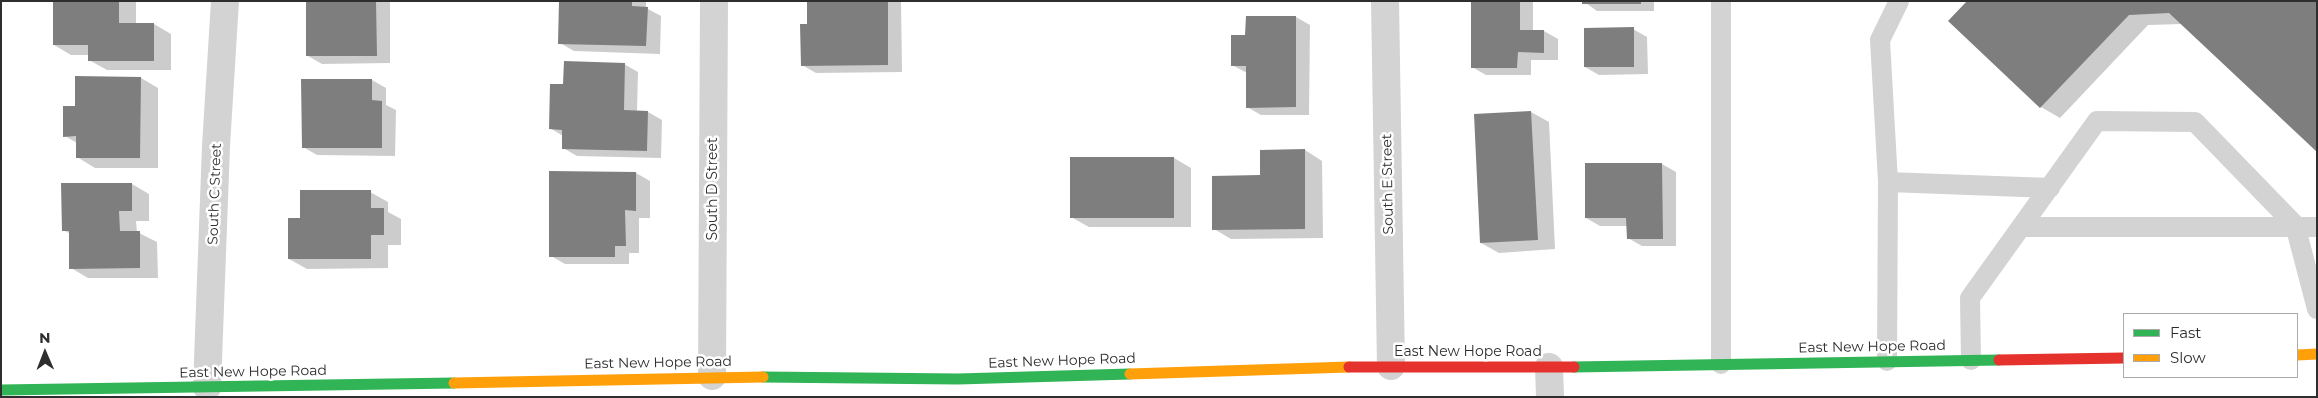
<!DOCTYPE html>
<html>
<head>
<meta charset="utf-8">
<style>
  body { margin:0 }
  #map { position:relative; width:2318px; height:398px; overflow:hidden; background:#fff; font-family:Montserrat,sans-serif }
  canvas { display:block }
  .frame { position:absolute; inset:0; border:2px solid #2e2e2e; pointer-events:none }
  .legend { position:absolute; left:2123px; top:313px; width:175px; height:65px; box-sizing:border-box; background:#fff; border:1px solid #ababab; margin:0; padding:6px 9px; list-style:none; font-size:15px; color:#2e2e2e }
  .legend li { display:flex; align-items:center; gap:10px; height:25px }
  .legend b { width:25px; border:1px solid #ababab }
  .north { position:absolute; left:20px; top:328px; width:50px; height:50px; -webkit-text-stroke:4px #fff; paint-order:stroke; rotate:359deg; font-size:14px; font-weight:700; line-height:20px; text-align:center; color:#2e2e2e }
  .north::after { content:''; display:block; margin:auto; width:18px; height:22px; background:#2e2e2e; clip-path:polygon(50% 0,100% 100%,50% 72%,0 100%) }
</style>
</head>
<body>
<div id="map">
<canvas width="2318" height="398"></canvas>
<div class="frame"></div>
<ul class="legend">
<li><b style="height:6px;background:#30b455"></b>Fast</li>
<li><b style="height:6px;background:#ff9f0a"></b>Slow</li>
</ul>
<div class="north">N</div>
</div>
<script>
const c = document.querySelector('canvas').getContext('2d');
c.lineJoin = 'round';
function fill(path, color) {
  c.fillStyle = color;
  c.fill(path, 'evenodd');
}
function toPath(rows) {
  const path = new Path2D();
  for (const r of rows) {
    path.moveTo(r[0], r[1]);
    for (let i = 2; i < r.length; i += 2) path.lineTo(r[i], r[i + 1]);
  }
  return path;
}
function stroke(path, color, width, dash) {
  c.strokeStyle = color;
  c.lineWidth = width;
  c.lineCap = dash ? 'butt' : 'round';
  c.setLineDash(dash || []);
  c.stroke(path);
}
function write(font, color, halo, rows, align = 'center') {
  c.font = font + ' Montserrat,sans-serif';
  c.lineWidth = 5;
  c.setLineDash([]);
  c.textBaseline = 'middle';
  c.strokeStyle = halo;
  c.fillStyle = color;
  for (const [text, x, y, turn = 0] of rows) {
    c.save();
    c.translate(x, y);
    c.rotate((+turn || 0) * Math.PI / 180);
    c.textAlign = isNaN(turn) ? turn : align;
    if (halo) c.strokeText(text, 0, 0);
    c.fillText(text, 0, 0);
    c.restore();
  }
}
fill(toPath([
  [54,1,136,1,136,24,154,24,171,34,171,70,107,70,89,60,89,55,71,55,54,45],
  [307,1,390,2,390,63,322,64,308,56],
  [561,1,646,1,646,8,661,16,660,54,574,51,560,43],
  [819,1,901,1,902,72,816,73,802,65,808,25],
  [1472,1,1533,1,1533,31,1544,31,1558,39,1558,60,1531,60,1531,75,1486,75,1472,67],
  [1583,1,1654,1,1654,11,1597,11],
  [2317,1,2182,24,2148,25,2060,118,2041,107,1950,21],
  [1296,17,1310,25,1309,115,1261,115,1247,107,1247,73,1232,65,1247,37],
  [1633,29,1647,37,1648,74,1599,75,1585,67],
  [624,64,638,72,637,112,648,112,662,120,661,158,577,156,563,148,563,136,550,128,564,85],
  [141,78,158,88,158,168,95,168,77,157,77,143,65,136,76,107],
  [303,80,372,80,386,88,386,105,396,110,395,156,317,155,303,147],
  [1531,112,1549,122,1555,249,1499,253,1481,243,1475,115],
  [1305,150,1322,161,1323,238,1231,239,1214,229,1262,177],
  [1174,158,1191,168,1191,227,1089,227,1071,217],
  [1662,164,1676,172,1676,246,1642,246,1628,238,1628,226,1600,226,1586,218],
  [636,173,650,181,650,218,639,218,639,253,629,253,629,264,565,264,551,256],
  [132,184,149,194,149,221,136,221,137,232,157,242,158,278,88,278,71,268,71,234,63,230],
  [370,192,388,202,388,212,401,219,401,245,388,245,388,268,307,269,289,259,301,219]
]), '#0003');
fill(toPath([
  [53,1,119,1,119,23,154,23,154,61,88,61,88,45,53,45],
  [306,1,376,1,377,56,306,56],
  [559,1,632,1,632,6,648,7,646,46,558,44],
  [888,1,888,65,801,66,800,24,807,24,807,2],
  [1471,1,1520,1,1520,30,1544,30,1544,53,1518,52,1517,68,1471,68],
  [1582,1,1641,1,1641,4,1582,4],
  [1967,1,2317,1,2317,152,2169,13,2129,15,2040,108,1948,21],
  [1246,16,1296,16,1296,107,1246,108,1246,66,1231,66,1231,35,1245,35],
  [1634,27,1634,67,1584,67,1584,28],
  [564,61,625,63,624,110,648,111,647,151,562,149,562,130,549,129,550,84,563,84],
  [75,76,141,77,140,158,76,158,76,136,63,137,63,106,75,106],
  [301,79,372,79,372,100,382,101,382,148,302,148],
  [1531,111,1538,240,1480,243,1474,114],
  [1305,149,1305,229,1212,230,1212,176,1260,175,1260,150],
  [1070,157,1174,157,1174,218,1070,218],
  [1585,163,1662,163,1663,239,1627,239,1626,218,1585,218],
  [549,171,636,172,636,211,625,210,626,246,615,246,615,257,549,257],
  [61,183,132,183,132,211,119,211,120,231,140,231,140,268,69,269,69,231,62,231],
  [300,190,371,190,371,208,384,208,384,235,371,235,371,259,288,259,288,218,300,218]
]), '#7e7e7e');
stroke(toPath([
  [1721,1,1721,364],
  [1888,182,2050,188],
  [2022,227,2317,227],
  [1971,360,1970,298,2097,121,2195,122,2295,225,2317,309],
  [1887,361,1888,182,1880,40,1899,1]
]), '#d3d3d3', 20);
stroke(toPath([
  [1385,1,1391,366],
  [1549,367,1550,397],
  [712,376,714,1],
  [207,387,216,146,225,1]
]), '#d3d3d3', 28);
stroke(toPath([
  [1574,367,1999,360],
  [763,377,958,379,1130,374],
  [1,390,454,383]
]), '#30b455', 11);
stroke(toPath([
  [2297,355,2317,354],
  [1130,374,1349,367],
  [454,383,763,377]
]), '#ff9f0a', 11);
stroke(toPath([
  [1999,360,2124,358],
  [1349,367,1574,367]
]), '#e5322d', 11);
write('14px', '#2e2e2e', '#fff', [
  ["South E Street",1388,184,-91],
  ["South D Street",713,189,-90],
  ["South C Street",215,194,-88],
  ["East New Hope Road",1872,347,-1],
  ["East New Hope Road",1468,352],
  ["East New Hope Road",1062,361,-2],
  ["East New Hope Road",658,363,-1],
  ["East New Hope Road",253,372,-1]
]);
</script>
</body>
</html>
